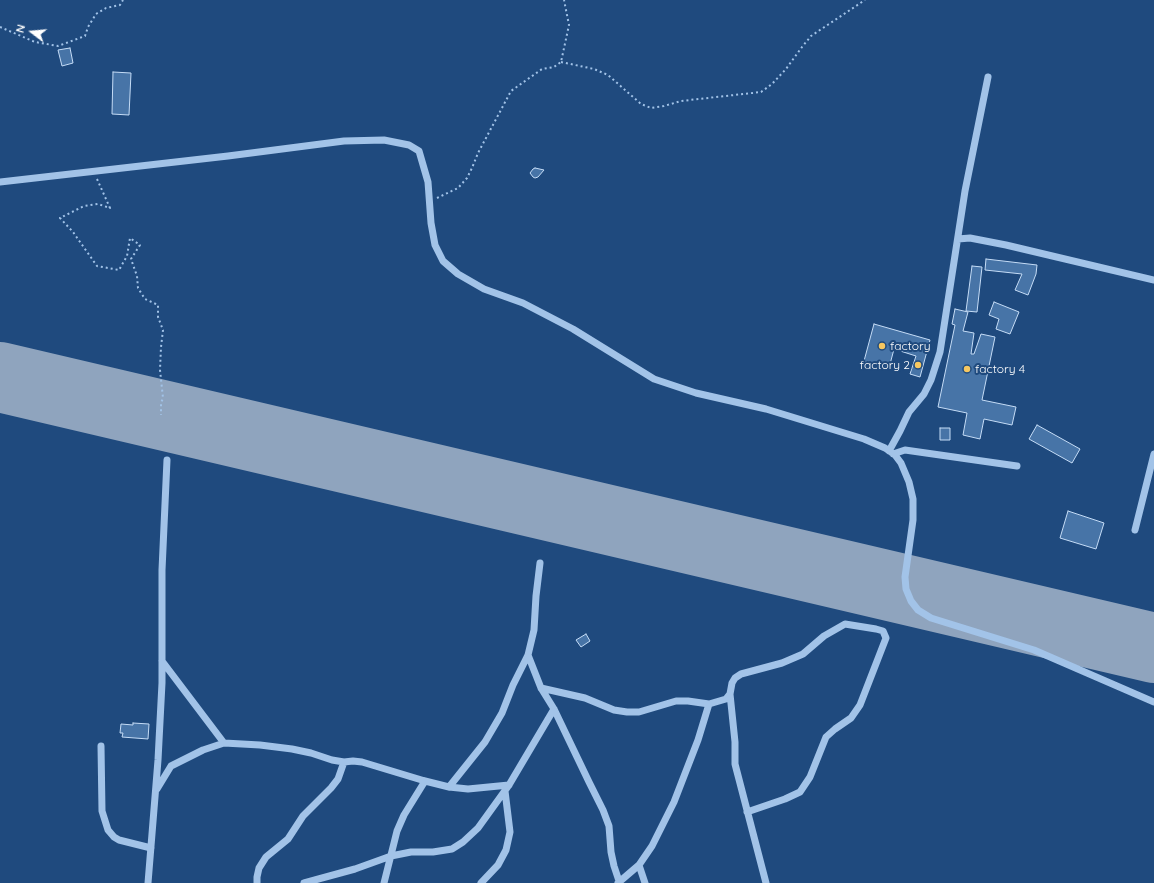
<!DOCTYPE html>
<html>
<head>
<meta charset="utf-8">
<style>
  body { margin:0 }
  #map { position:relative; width:1154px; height:883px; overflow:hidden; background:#1f4a7e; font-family:Quicksand,sans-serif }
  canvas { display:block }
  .north { position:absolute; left:12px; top:12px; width:40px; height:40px; -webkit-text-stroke:3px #1f4a7e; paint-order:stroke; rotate:286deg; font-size:11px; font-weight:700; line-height:16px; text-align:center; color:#fff }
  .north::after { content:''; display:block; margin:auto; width:14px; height:18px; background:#fff; clip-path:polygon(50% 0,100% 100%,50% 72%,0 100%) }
</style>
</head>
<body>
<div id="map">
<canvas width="1154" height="883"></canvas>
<div class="north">N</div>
</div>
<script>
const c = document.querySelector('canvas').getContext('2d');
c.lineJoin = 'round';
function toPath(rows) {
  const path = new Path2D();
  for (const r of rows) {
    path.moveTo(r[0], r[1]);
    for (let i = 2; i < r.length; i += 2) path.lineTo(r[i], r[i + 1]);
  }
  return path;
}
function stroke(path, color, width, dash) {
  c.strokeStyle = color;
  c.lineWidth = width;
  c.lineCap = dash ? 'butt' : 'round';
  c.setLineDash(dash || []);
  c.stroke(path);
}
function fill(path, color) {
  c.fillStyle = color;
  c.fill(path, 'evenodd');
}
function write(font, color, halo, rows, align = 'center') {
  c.font = font + ' Quicksand,sans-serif';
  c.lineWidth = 4;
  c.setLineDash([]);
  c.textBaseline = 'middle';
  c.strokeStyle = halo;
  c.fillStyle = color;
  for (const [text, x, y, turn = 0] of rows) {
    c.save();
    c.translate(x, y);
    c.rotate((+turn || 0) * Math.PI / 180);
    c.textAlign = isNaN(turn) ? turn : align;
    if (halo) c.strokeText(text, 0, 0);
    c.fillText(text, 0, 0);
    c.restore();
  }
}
stroke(toPath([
  [0,377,1154,648]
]), '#8fa4be', 70);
const building = toPath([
  [70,48,73,63,62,66,58,50,70,48],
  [113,72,131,73,129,115,112,114,113,72],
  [535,168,544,170,538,177,535,178,533,177,530,173,533,169,535,168],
  [986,259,1037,265,1036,274,1028,295,1015,290,1022,274,985,270,986,259],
  [972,266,982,267,977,312,966,311,972,266],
  [994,302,1019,312,1010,334,996,329,999,319,989,315,994,302],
  [955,309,968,312,963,331,974,333,971,354,974,354,981,334,995,337,982,400,1016,407,1012,425,984,419,980,439,963,435,967,413,938,407,955,325,952,324,955,309],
  [874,324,930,340,920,377,910,374,916,356,894,349,889,368,864,361,874,324],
  [1037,425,1080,449,1072,463,1029,439,1037,425],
  [940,428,950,428,950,440,940,440,940,428],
  [1068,511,1104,523,1096,549,1060,538,1068,511],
  [586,634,590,641,581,647,576,640,586,634],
  [133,723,149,724,148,739,122,737,123,733,120,733,121,724,133,725,133,723]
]);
fill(building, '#4774a7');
stroke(building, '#c5dcf6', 1);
stroke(toPath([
  [0,27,35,42,58,46,85,36,88,27,96,14,106,8,120,5,123,0],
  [561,62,594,69,608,75,641,104,651,108,664,106,681,101,761,92,772,84,786,69,802,47,811,36,865,0],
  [97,179,110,208,98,204,84,206,60,218,73,232,97,266,119,270,127,256,130,238,140,245,131,259,137,276,138,288,145,299,158,305,158,317,163,330,161,347,160,370,163,398,161,403,161,415],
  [437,198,458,188,467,178,472,168,478,153,511,91,542,69,554,67,561,62,569,25,564,0]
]), '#a2c3e8', 2, [2, 3]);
stroke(toPath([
  [0,182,228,156,344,141,384,140,409,145,419,151,428,182,431,223,435,245,443,261,458,274,484,289,523,303,573,329,654,379,696,393,766,409,864,439,885,448,895,455,901,463,909,482,913,499,913,520,905,577,906,589,911,601,918,610,931,618,1034,650,1154,702],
  [958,239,970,238,1006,245,1154,280],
  [889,451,900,431,909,412,924,394,931,380,940,352,965,191,988,77],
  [893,454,905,450,1017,466],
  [1135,530,1154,454],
  [528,655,541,688,554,709,589,782,603,810,609,826,611,852,614,866,619,881],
  [162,661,224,743],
  [541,688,585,698,614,710,627,712,639,712,676,701,688,701,709,704,726,699,730,694,732,683,735,678,741,674,782,663,803,654,824,636,845,624,876,629,883,631,886,638,860,705,851,718,835,729,826,737,810,777,800,792,785,799,747,812],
  [730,694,735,742,735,764,766,883],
  [101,746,102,811,108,830,114,837,119,840,151,848],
  [449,787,485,742,502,713,513,685,528,655,534,630,536,596,540,563],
  [157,789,171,766,203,750,224,743,260,745,292,749,311,753,332,760,344,762,353,761,362,762,425,781,449,787,468,789,509,785],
  [639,865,645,883],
  [148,883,158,760,162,683,162,570,167,460],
  [257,883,257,877,259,868,266,857,288,839,303,816,331,788,338,779,344,762],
  [304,883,355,869,391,856,411,852,433,852,452,849,463,842,478,828,509,785,554,709],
  [384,883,397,831,404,815,425,781],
  [481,883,498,865,506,850,510,832,505,791],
  [618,883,639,865,652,846,674,802,698,740,709,704]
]), '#a2c3e8', 7);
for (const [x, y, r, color] of [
  [882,346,4,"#f6c761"],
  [918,365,4,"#f6c761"],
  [967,369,4,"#f6c761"]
]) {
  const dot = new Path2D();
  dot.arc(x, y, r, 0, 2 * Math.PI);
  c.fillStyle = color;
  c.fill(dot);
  stroke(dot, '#1f4a7e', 1.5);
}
write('12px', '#fff', '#1f4a7e', [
  ["factory",890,346],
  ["factory 2",910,365,"right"],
  ["factory 4",975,369]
], 'left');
</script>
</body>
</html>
